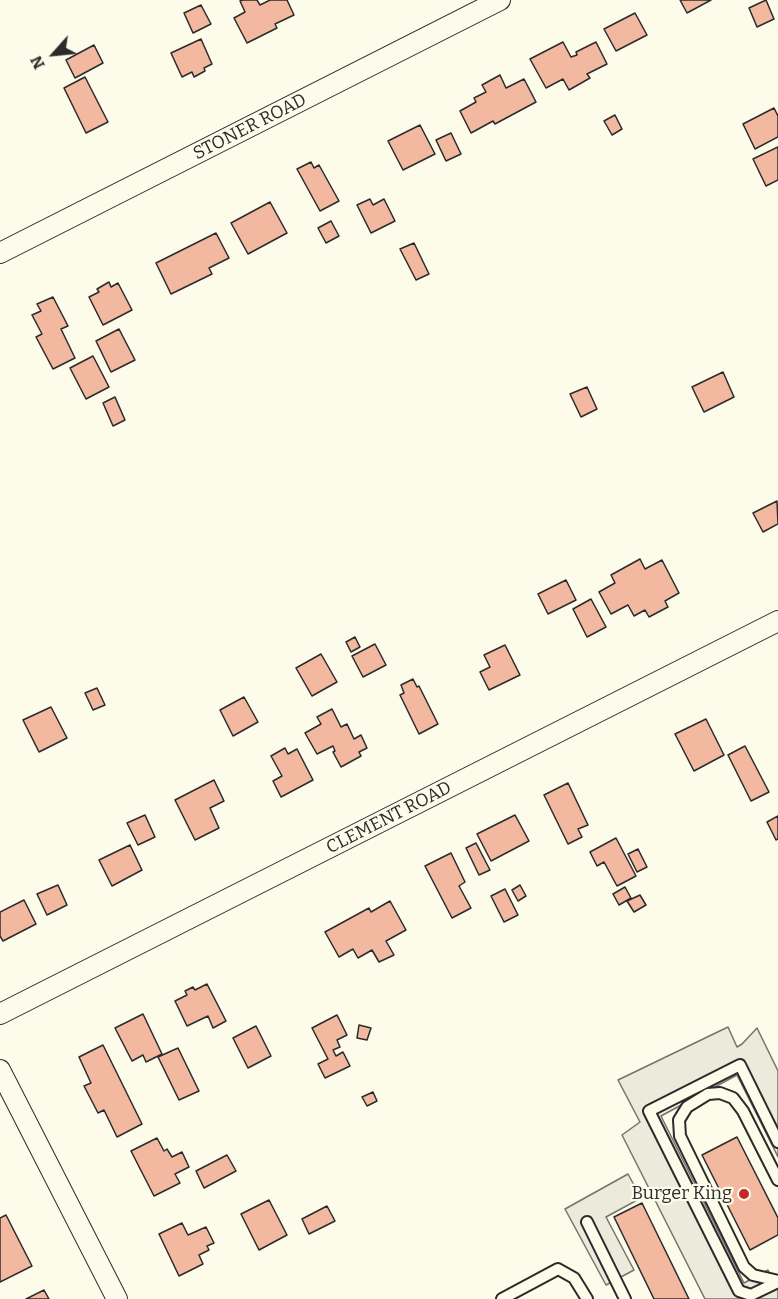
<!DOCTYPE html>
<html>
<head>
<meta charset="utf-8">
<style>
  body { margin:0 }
  #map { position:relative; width:778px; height:1299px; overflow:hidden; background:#fdfbea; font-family:Bitter,serif }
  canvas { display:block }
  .north { position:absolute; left:24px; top:24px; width:60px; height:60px; -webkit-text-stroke:4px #fdfbea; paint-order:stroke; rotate:243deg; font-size:16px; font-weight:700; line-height:24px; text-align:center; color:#2b2b2b }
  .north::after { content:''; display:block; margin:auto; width:21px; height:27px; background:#2b2b2b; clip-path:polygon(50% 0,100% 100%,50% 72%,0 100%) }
</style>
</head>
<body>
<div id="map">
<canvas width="778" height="1299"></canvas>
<div class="north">N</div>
</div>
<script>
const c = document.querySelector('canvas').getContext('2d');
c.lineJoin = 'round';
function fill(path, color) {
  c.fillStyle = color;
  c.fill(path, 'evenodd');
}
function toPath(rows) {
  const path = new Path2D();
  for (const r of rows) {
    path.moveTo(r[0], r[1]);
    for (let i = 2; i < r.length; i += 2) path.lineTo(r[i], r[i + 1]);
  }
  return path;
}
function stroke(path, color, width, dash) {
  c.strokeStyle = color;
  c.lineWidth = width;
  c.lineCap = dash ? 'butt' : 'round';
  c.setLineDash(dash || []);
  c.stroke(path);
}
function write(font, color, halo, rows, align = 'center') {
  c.font = font + ' Bitter,serif';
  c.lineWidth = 4.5;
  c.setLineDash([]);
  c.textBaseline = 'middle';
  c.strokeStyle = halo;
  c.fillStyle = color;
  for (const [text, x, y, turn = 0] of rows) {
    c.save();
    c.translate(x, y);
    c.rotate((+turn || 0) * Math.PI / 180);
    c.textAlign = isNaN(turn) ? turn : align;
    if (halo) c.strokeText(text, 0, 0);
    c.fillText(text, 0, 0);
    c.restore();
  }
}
const parking = toPath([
  [728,1027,737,1047,742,1044,757,1028,778,1071,778,1157,737,1075,661,1116,744,1283,768,1270,778,1290,778,1299,705,1299,622,1135,640,1122,618,1080,728,1027],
  [628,1174,641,1198,606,1217,634,1270,606,1285,565,1209,628,1174]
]);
fill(parking, '#eceadb');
stroke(parking, '#74746e', 1.5);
const building = toPath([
  [243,0,257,0,260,5,270,0,287,0,294,15,275,24,277,28,247,43,234,18,245,12,240,1,243,0],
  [680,0,711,0,687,13,680,0],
  [766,0,774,19,757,27,749,8,766,0],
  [201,5,211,24,193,33,184,13,201,5],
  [635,13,647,35,616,51,604,29,635,13],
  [201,39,212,64,204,68,205,71,194,77,192,72,182,77,171,53,201,39],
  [563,42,571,57,577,55,576,52,596,42,607,64,587,74,590,78,569,90,563,79,546,88,530,59,563,42],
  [94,45,103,63,75,78,66,60,94,45],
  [500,75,506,88,524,79,536,102,495,124,493,121,471,133,460,111,476,102,474,98,486,92,482,85,500,75],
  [85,77,108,122,86,133,64,88,85,77],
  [774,108,778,116,778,137,755,149,743,124,774,108],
  [615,115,622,129,612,135,604,121,615,115],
  [420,125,435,154,403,170,388,141,420,125],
  [451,133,461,154,446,161,436,140,451,133],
  [778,147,778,180,766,186,753,159,778,147],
  [311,162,314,168,319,165,339,201,320,211,297,169,311,162],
  [370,199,373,205,384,199,395,221,371,233,357,205,370,199],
  [270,202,287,233,248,254,231,223,270,202],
  [331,221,339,236,326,243,318,228,331,221],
  [216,233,229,258,209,268,212,274,171,294,156,263,216,233],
  [414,243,429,274,416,280,400,249,414,243],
  [109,282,111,287,118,283,132,310,103,325,89,297,99,292,97,289,109,282],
  [53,297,68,326,61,329,75,358,53,369,36,337,42,334,32,315,41,311,37,304,53,297],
  [119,329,135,360,111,372,96,341,119,329],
  [93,356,109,387,86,399,70,368,93,356],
  [723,372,734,397,704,412,692,387,723,372],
  [587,387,597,409,581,417,570,394,587,387],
  [115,397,125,420,113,426,103,403,115,397],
  [777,501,778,524,763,532,753,513,777,501],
  [640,559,645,569,662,560,679,593,665,601,668,607,649,617,645,610,634,616,628,605,611,614,599,592,615,583,611,575,640,559],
  [566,580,576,600,548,614,538,594,566,580],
  [591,599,606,627,587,637,573,609,591,599],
  [355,637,360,647,351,652,346,642,355,637],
  [375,644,386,665,363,677,352,656,375,644],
  [505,645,520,675,489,690,480,672,490,667,484,655,505,645],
  [321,654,337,682,312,696,296,668,321,654],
  [413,679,417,687,419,686,438,724,419,734,400,695,404,693,401,685,413,679],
  [97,688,105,705,93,710,85,693,97,688],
  [244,697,258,722,233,736,220,710,244,697],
  [51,707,67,738,39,752,23,720,51,707],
  [332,709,341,727,347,724,354,739,361,735,367,748,359,752,361,756,341,767,333,752,335,751,333,746,317,754,305,733,321,724,317,717,332,709],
  [706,719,724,755,694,771,675,734,706,719],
  [745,746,769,792,751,801,728,755,745,746],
  [285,748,288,754,297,749,313,780,281,797,273,781,282,776,271,756,285,748],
  [214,780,224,801,210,808,219,828,195,840,175,800,214,780],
  [568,783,588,825,578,829,582,837,568,844,544,795,568,783],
  [145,815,155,837,138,845,127,823,145,815],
  [515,815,529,841,491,861,477,834,515,815],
  [778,816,778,839,776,840,767,822,778,816],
  [616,838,636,876,617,886,604,862,597,866,590,852,616,838],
  [476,843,490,870,479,875,466,848,476,843],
  [130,845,142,870,112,886,99,860,130,845],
  [638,849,647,867,637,872,628,854,638,849],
  [451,853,465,882,459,886,471,908,452,918,425,866,451,853],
  [58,885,67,905,47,915,37,894,58,885],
  [520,885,526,896,518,901,512,890,520,885],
  [625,887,631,898,619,905,613,894,625,887],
  [505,889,518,915,504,922,491,896,505,889],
  [640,895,646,905,634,912,627,901,640,895],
  [24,900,36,924,3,941,0,936,0,912,24,900],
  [390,901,406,930,386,941,394,955,379,962,372,950,358,958,353,949,339,957,325,932,369,908,371,912,390,901],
  [207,984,226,1021,213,1028,208,1016,187,1026,175,1001,187,995,185,991,193,987,195,990,207,984],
  [143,1014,162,1054,146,1062,143,1055,132,1061,115,1028,143,1014],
  [337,1015,347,1035,337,1040,340,1047,333,1050,336,1056,343,1052,350,1066,325,1078,318,1064,328,1059,312,1028,337,1015],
  [359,1025,371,1028,367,1040,357,1038,359,1025],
  [256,1026,271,1056,248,1068,233,1038,256,1026],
  [103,1045,142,1124,117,1137,104,1110,98,1113,84,1086,91,1083,79,1057,103,1045],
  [178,1048,199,1091,179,1100,158,1057,178,1048],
  [373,1092,377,1101,367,1106,362,1097,373,1092],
  [737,1137,778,1218,778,1235,750,1250,702,1155,737,1137],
  [157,1138,164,1151,167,1149,172,1157,182,1152,189,1167,175,1174,180,1183,154,1196,131,1151,157,1138],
  [227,1155,236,1171,204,1188,196,1171,227,1155],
  [269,1200,287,1235,259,1250,241,1214,269,1200],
  [642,1203,689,1299,654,1299,614,1217,642,1203],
  [327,1206,335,1221,309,1234,302,1219,327,1206],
  [6,1215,32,1266,0,1282,0,1218,6,1215],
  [182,1223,188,1235,206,1227,214,1243,207,1246,209,1250,199,1255,203,1264,179,1276,159,1234,182,1223],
  [44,1290,49,1299,26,1299,44,1290]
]);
fill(building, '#f2b8a0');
stroke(building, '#2b2b2b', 1.5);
const service = toPath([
  [778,1142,740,1065,649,1111,739,1291,751,1295,778,1282],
  [778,1180,743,1111,733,1098,720,1093,708,1094,687,1107,679,1120,680,1136,744,1267,753,1275,778,1281],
  [587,1222,625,1299],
  [502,1299,558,1269,574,1278,587,1299]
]);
const minor = toPath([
  [0,253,500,0],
  [0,1014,778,621],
  [0,1070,117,1299]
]);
stroke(service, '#2b2b2b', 14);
stroke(minor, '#2b2b2b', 22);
stroke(service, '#fdfbea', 10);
stroke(minor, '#fdfbea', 20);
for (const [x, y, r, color] of [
  [744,1194,6,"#c62828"]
]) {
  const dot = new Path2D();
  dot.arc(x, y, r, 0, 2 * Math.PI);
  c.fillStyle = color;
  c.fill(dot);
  stroke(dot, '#fdfbea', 2);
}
write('18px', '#2b2b2b', '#fdfbea', [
  ["STONER ROAD",250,127,-27],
  ["CLEMENT ROAD",389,818,-27]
]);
write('18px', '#2b2b2b', '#fdfbea', [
  ["Burger King",732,1194]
], 'right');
</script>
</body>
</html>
